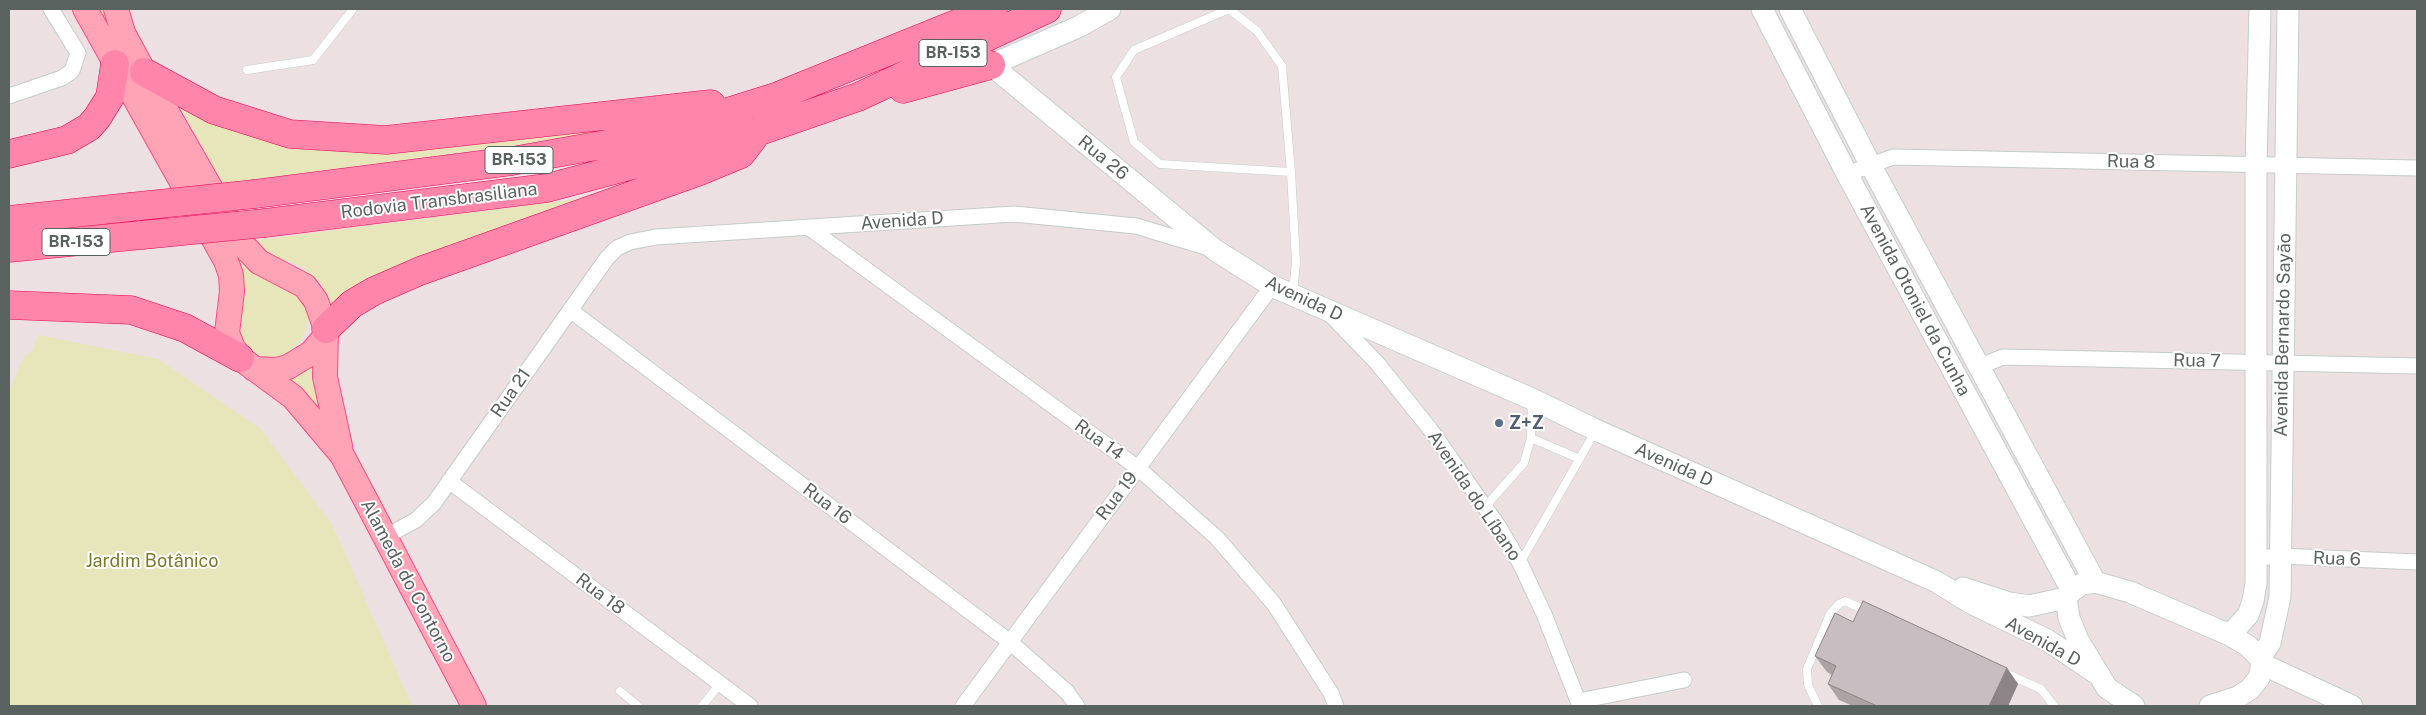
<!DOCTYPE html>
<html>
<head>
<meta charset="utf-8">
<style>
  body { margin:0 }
  #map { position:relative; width:2426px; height:715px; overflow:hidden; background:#ede0e3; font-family:"Public Sans",sans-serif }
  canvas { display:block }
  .frame { position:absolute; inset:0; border:10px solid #59625e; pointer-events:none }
</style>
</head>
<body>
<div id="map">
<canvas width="2426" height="715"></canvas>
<div class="frame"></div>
</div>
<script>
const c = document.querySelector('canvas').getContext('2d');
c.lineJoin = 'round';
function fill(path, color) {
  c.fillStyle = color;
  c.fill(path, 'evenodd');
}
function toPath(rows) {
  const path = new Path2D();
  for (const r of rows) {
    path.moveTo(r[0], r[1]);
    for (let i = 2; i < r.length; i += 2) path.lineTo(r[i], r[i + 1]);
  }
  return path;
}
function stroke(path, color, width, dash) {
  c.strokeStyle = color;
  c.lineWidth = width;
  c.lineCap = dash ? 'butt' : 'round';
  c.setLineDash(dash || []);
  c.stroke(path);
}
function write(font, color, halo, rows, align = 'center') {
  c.font = font + ' "Public Sans",sans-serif';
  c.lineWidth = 4;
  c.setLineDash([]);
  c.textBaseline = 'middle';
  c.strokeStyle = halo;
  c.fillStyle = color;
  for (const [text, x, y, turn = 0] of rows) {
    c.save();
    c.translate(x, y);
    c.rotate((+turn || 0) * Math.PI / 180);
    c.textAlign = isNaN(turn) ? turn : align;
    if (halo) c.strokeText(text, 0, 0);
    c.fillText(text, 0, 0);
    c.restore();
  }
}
fill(toPath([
  [99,9,108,9,262,277,298,297,305,304,309,318,303,338,285,356,263,360,237,343,236,310],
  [176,99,265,135,587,127,592,135,223,184],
  [608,195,329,314,323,286,299,265,266,255,258,240],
  [39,335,158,359,260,428,333,526,412,706,9,706,9,391,25,354,29,355],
  [313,363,324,417,290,381]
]), '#e7e5ba');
const lane = toPath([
  [247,70,313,60,353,9],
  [1291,172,1160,164,1134,142,1116,77,1134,50,1229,9,1257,31,1282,66,1291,172,1296,262,1293,293],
  [1531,438,1580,459],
  [1485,507,1524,463,1531,438,1532,401],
  [1520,563,1596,430],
  [2005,673,2041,689,2054,706],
  [620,691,638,706],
  [702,706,720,684],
  [1818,706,1808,685,1807,669,1830,614,1839,604,1845,601,1869,612]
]);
const street = toPath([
  [9,96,62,78,72,71,78,53,51,9],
  [1847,174,1893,157,2417,168],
  [808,227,1138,468,1217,538,1274,604,1331,693,1336,706],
  [570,310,1010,642,1067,692,1077,706],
  [1330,314,1378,364,1430,429,1499,527,1520,563,1544,614,1580,706],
  [1978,367,2003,357,2417,366],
  [449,481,750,706],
  [385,537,416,520,434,503,607,258,617,248,630,242,656,237,1014,214,1136,226,1209,248],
  [2256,558,2281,556,2417,562],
  [1579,701,1684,680],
  [963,706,1272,286]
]);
const secondary = toPath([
  [1110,9,1078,27,991,65,1215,250,1272,286,1532,399,1596,430,1937,582,1969,602,2047,640,2096,673],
  [1762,9,1847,174,2072,591],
  [1790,9,1870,164,2095,582],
  [1963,588,2009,603,2029,606,2066,598],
  [2230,635,2248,615,2253,601,2256,583,2256,165,2260,9],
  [2260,658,2270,643,2280,597,2288,9],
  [2262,664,2352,706],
  [2134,706,2107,688,2078,640,2069,618,2066,598,2072,591,2082,584,2095,582,2130,592,2230,635,2248,646,2260,658,2262,664,2259,678,2250,689,2238,697,2210,706]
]);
const primary = toPath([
  [85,9,226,261,231,275,232,291,227,333,233,348,240,358,293,397,342,455,474,706],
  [116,9,123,33,144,72,243,245,259,262,305,286,316,301,326,329,325,377,340,446],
  [254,369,276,370,288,367,311,353,324,338]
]);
const highway = toPath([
  [144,72,214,110,290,134,386,140,711,104],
  [903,89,991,65],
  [9,154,67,140,89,127,97,118,110,97,115,64],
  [255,194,512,161,607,144,680,127,778,96,993,9],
  [9,220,130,207],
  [265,223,547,188,757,132,858,97,1047,9],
  [9,248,142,235],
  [9,305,131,310,185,328,240,358],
  [326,329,352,304,374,291,420,271,700,171,741,154,754,137]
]);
stroke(lane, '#c4ccc9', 9);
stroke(street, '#c4ccc9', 17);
stroke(secondary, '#c4ceca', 23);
stroke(primary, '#fb4b84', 26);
stroke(highway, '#ed0055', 29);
stroke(lane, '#fff', 8);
stroke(street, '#fff', 15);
stroke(secondary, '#fff', 21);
stroke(primary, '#ffa3b6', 24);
stroke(highway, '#ff85aa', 28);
const highwayBridge = toPath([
  [130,207,255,194],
  [142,235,265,223]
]);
stroke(highwayBridge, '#ed0055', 29, []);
stroke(highwayBridge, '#ff85aa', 28);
fill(toPath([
  [1853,622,2007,668,2018,684,2008,706,1853,706,1839,700,1828,684,1832,675,1827,672,1815,656]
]), '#aca3a5');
fill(toPath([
  [2007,668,2018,684,2008,706,1989,706]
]), '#8c8486');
const building = toPath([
  [1863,601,2007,668,1989,706,1877,706,1828,684,1836,666,1815,656,1835,613,1853,622,1863,601]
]);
fill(building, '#c8bdc0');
stroke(building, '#8c8486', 1);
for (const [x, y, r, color] of [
  [1499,423,5,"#5c6f8a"]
]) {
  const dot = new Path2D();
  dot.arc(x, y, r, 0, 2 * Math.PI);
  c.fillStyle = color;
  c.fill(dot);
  stroke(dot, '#fff', 2);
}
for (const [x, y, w] of [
  [953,53,68],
  [519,160,68],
  [76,242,68]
]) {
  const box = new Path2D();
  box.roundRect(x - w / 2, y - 13.5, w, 27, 4);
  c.fillStyle = '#fff';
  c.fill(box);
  stroke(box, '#59625e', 1);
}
write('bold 16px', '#59625e', null, [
  ["BR-153",953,53],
  ["BR-153",519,160],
  ["BR-153",76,242]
]);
write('18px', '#59625e', '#fff', [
  ["Rua 26",1103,158,39],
  ["Rua 8",2131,162,1],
  ["Rodovia Transbrasiliana",439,201,-7],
  ["Avenida D",902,221,-4],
  ["Avenida D",1304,299,25],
  ["Avenida Otoniel da Cunha",1915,300,62],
  ["Avenida Bernardo Sayão",2283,335,-89],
  ["Rua 7",2197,361,1],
  ["Rua 21",511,393,-55],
  ["Rua 14",1099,440,36],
  ["Avenida D",1674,465,24],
  ["Rua 19",1117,496,-53],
  ["Avenida do Líbano",1474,496,56],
  ["Rua 16",827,504,37],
  ["Rua 6",2337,559,2],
  ["Alameda do Contorno",408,581,62],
  ["Rua 18",600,594,37],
  ["Avenida D",2043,642,29]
]);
write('bold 18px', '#4e5e75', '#fff', [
  ["Z+Z",1509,423]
], 'left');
write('18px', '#79792a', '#fff', [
  ["Jardim Botânico",152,561]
]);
</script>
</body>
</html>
